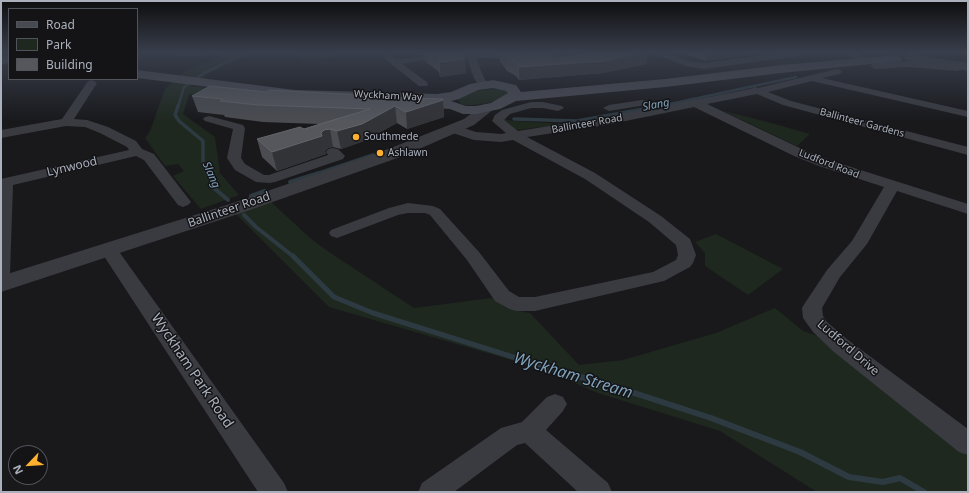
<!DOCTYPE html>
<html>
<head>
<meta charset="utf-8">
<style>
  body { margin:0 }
  #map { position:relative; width:969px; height:493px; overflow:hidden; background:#19191c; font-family:"Noto Sans",sans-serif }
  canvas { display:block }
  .frame { position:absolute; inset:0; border:2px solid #aab1bd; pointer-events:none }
  .legend { position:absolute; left:8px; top:8px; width:130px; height:72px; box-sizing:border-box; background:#141417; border:1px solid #505359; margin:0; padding:5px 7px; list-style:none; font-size:12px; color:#aab1bd }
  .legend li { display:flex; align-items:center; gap:8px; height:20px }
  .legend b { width:20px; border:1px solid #505359 }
  .north { position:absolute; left:8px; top:445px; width:40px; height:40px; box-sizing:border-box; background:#141417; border:1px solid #505359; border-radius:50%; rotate:245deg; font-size:11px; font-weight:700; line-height:16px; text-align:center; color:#aab1bd }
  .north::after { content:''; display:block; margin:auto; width:14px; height:18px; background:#ffb02e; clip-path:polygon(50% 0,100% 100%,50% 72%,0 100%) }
</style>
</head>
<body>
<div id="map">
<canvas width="969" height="493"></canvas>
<div class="frame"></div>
<ul class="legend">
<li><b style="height:5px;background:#484a52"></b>Road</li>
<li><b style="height:11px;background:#1e281f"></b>Park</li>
<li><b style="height:11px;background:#55575d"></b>Building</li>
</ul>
<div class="north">N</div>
</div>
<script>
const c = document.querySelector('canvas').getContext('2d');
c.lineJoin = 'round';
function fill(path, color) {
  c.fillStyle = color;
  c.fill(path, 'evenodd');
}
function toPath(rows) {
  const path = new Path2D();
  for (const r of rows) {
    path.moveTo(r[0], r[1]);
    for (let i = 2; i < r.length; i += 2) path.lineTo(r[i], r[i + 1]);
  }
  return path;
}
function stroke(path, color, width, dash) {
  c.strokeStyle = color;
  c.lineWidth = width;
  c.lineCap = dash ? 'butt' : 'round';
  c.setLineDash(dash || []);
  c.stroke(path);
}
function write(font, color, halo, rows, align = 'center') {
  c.font = font + ' "Noto Sans",sans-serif';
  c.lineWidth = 3;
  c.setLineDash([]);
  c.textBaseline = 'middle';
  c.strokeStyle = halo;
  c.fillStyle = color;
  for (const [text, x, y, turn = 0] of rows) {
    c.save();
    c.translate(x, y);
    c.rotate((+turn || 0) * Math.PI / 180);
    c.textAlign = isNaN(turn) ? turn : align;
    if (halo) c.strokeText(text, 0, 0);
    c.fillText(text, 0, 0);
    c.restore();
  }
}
fill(toPath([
  [213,53,250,53,210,73,191,86,268,95,312,102,189,94,183,114,215,137,220,173,239,195,201,209,173,176,184,171,178,164,165,166,145,138,150,131,165,89,184,72,220,56],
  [297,53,336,53,340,56,304,62],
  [500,88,509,92,505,97,493,102,474,105,466,105,461,104,458,100,463,96,475,91],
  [723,111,768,122,810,134,797,146],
  [502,119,513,121,566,124,518,130,510,127],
  [270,201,310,238,326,250,414,308,492,298,508,309,530,313,579,365,623,360,716,333,775,308,803,331,821,337,968,456,968,492,817,492,720,431,598,393,539,368,329,307,235,213],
  [716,234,783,269,748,295,705,266,705,253,695,242]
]), '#1e281f');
stroke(toPath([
  [178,107,184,87,204,73,246,53],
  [656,107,796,77]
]), '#2d3a42', 2.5);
stroke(toPath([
  [178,106,175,115,179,121,203,141,203,164,207,174],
  [514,119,577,121,661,106],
  [316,174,373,155]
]), '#2d3a42', 3.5);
stroke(toPath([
  [207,173,214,188,228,200],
  [290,182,319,173],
  [251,196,265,191],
  [244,215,256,227,294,257]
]), '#2d3a42', 4);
stroke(toPath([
  [293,256,334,297,373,313,529,362]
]), '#2d3a42', 5);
stroke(toPath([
  [525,361,622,389,711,418,800,452,849,477,883,482,900,478,924,492]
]), '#2d3a42', 6);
fill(toPath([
  [173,53,209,53,205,56,177,56,173,53],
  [436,53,497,53,525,59,527,61,522,64,493,58,476,58,484,78,489,85,484,88,480,87,474,78,467,58,439,58,436,57,435,55,436,53],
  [653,53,666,53,689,61,704,63,777,53,802,53,798,56,704,69,685,66,653,53],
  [842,53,856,53,864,57,859,60,842,53],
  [388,54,396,59,424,56,426,58,424,60,402,64,427,82,428,84,427,86,419,86,385,59,383,57,385,55,388,54],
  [908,61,954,65,959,63,964,66,960,70,957,71,908,67,875,69,870,66,875,63,908,61],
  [837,69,840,70,842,72,840,74,822,78,968,111,968,117,812,81,768,92,791,101,968,147,968,155,783,105,757,94,707,104,804,150,829,160,968,204,968,214,897,191,867,244,840,277,822,308,823,316,827,322,848,340,968,429,968,455,959,452,834,352,813,332,803,318,802,308,805,303,827,270,852,241,884,187,819,166,794,156,694,107,606,125,527,137,595,173,661,216,690,239,696,255,693,263,690,267,664,281,535,311,516,311,509,309,495,301,467,260,430,215,425,213,408,213,398,215,337,238,331,236,329,233,331,230,389,208,408,203,433,206,440,209,479,252,509,291,519,297,535,297,653,272,676,260,678,255,676,245,649,222,585,179,513,140,501,142,474,140,450,132,448,129,450,126,454,125,476,132,501,134,506,133,492,121,495,115,502,110,531,102,543,102,562,106,564,108,558,111,543,108,531,108,510,114,504,120,518,131,606,117,750,89,755,87,758,88,837,69],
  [92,80,97,83,74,119,87,120,108,127,136,141,142,149,154,154,191,202,188,205,183,207,178,205,144,160,136,156,13,185,10,273,7,277,1,279,1,179,129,150,127,147,100,133,85,127,66,126,1,138,1,130,62,119,88,81,92,80],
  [642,100,646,101,647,103,646,105,609,111,603,108,609,105,642,100],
  [209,116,243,125,245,128,241,158,245,164,264,175,269,175,328,155,326,152,328,149,333,148,338,149,345,156,343,159,275,182,270,183,256,182,235,170,227,158,233,129,205,121,203,119,205,117,209,116],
  [109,245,115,246,284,483,288,492,258,492,100,250,103,246,109,245],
  [555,394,563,397,567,404,563,411,546,430,608,483,612,492,578,492,525,443,517,445,454,492,418,492,422,483,501,428,522,422,547,397,555,394]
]), '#3a3b41');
fill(toPath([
  [910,54,968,63,968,71,906,60,904,58,906,56,910,54],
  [488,104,493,105,495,108,474,125,403,156,247,211,1,292,1,276,233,203,391,148,464,119,483,105,488,104]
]), '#3a3b41');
fill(toPath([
  [9,55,9,63,1,65,1,57,9,55],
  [897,55,901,57,903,59,901,61,781,73,665,87,516,101,500,109,476,114,463,114,450,109,414,106,409,105,408,101,320,98,314,100,137,78,137,70,295,90,437,94,451,92,470,84,493,80,516,85,521,92,665,79,781,65,897,55],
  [493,88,506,91,508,93,491,103,476,106,466,106,451,101,459,99,478,90,493,88]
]), '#484a52');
fill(toPath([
  [414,53,457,53,466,73,440,77,439,72,425,61,424,55,417,55],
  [500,53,648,53,646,64,603,73,519,80,516,76,507,71,500,61],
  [682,53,764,53,705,61],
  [266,92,372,97,443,100,444,117,407,129,397,123,364,141,341,149,333,147,328,148,325,151,326,154,277,171,262,157,257,139,304,129,319,124,263,122,225,117,224,115,198,112,192,96]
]), '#4a4c51');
fill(toPath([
  [556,53,612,53,555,62],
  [640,53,648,53,646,64,603,73,519,80,519,67],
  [707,53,764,53,705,61],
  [465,59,466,73,440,77,440,62],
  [443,100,444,117,407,129,406,112],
  [395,106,397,123,364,141,341,149,337,131],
  [330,129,333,147,328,148,325,151,326,154,277,171,272,152,321,133,324,130]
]), '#323337');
const building = toPath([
  [433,53,457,53,465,59,440,62,438,57,433,53],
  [503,53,517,53,533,57,556,58,599,53,640,53,604,61,519,67,517,63,508,58,503,53],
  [210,86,266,92,270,90,360,95,364,93,372,97,443,99,443,100,406,112,395,106,362,124,337,131,330,129,324,130,321,133,322,136,272,152,257,139,300,127,304,129,370,109,258,105,220,101,223,99,192,96,210,86]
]);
fill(building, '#55575d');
stroke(building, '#62656c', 1);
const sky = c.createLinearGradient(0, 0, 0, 122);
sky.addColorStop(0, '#0e0e0f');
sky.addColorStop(0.43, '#383e4b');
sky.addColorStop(1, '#383e4b00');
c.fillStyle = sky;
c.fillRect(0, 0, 969, 122);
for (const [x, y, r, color] of [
  [356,137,4,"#ffb02e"],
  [380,153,4,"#ffb02e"]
]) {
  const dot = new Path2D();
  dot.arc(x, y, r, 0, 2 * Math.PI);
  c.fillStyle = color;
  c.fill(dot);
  stroke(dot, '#141417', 1.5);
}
write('10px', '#aab1bd', '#141417', [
  ["Wyckham Way",388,96,3],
  ["Ballinteer Gardens",862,123,15],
  ["Ballinteer Road",587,124,-10],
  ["Ludford Road",829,164,21]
]);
write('10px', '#aab1bd', '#141417', [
  ["Southmede",364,137],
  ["Ashlawn",388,153]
], 'left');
write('italic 11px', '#7fa1ba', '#141417', [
  ["Slang",656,105,-11],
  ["Slang",211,175,66]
]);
write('12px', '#aab1bd', '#141417', [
  ["Lynwood",72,167,-13],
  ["Ballinteer Road",229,210,-19],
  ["Ludford Drive",848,348,41]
]);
write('14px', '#aab1bd', '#141417', [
  ["Wyckham Park Road",192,371,56]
]);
write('italic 16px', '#7fa1ba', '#141417', [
  ["Wyckham Stream",573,376,17]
]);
</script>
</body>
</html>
